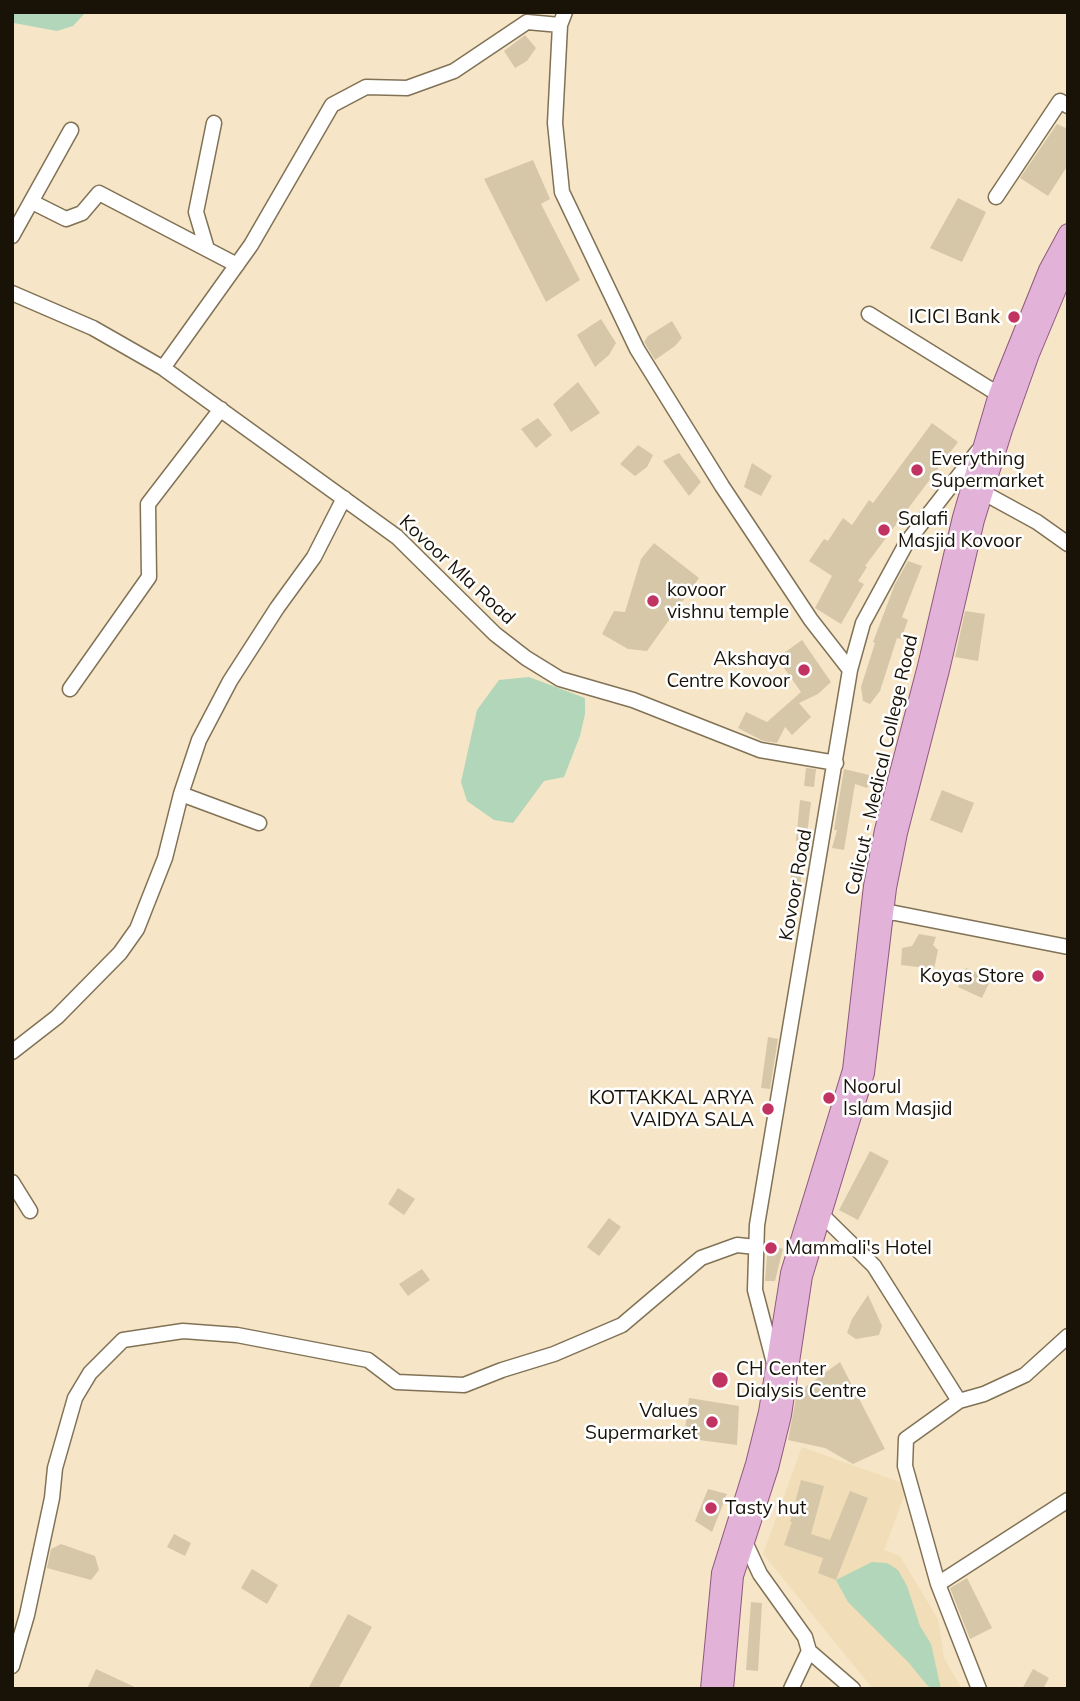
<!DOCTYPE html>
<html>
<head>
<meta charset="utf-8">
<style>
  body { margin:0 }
  #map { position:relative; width:1080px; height:1701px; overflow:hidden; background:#f6e6c7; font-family:Mulish,sans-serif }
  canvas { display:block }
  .frame { position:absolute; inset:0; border:14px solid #181207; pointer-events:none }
</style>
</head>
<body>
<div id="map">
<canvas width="1080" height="1701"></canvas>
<div class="frame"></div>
</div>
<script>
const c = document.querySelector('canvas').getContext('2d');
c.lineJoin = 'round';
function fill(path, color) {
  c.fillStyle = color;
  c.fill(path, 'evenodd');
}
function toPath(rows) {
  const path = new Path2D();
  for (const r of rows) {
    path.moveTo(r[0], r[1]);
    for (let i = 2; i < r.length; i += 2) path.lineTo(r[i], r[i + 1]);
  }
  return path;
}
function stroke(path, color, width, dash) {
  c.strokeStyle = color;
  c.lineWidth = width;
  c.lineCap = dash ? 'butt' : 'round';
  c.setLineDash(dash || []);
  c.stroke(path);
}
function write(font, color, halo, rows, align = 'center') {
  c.font = font + ' Mulish,sans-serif';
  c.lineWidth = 5;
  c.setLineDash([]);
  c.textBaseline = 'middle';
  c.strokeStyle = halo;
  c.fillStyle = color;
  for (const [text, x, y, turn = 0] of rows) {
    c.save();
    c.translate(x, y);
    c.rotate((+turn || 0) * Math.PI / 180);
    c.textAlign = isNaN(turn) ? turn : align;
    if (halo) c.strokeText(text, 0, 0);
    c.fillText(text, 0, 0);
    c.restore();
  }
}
fill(toPath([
  [802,1447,908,1485,884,1550,900,1556,938,1619,944,1658,962,1689,873,1689,763,1554]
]), '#f1ddb7');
fill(toPath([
  [12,12,86,12,73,26,57,31,14,23],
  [529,677,585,698,585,714,580,736,564,777,544,781,513,823,494,820,467,801,461,782,477,710,499,680],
  [872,1562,887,1563,898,1570,907,1586,920,1626,931,1644,941,1689,932,1689,927,1685,909,1663,848,1602,836,1580]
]), '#b1d6b9');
fill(toPath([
  [525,35,536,48,527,61,515,68,504,51],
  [1057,124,1068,129,1068,165,1048,196,1020,178],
  [533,160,550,199,541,204,580,280,546,302,484,179],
  [958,198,986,212,962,262,930,248],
  [601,319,616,343,609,355,595,367,577,335],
  [672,321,682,338,675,346,655,360,644,342,648,336],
  [578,382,600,413,571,432,553,404],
  [538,418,552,435,536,448,521,429],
  [932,423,958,442,865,566,867,567,858,581,864,584,841,624,815,608,832,576,809,561,824,539,828,541,843,518,852,525,869,500,873,503],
  [638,445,653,455,647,467,635,476,620,464],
  [679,453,701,482,689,496,663,461],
  [752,463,772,476,761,496,744,487],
  [654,543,699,578,647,651,628,649,602,634,614,611,625,612,641,559],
  [908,561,922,566,902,617,908,620,901,639,897,638,880,691,870,704,863,701,861,687,875,643,873,642,895,584],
  [965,611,985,614,978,661,955,657],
  [802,640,831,682,818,694,799,703,811,717,792,735,785,727,777,743,763,741,738,728,746,712,767,722,801,692,777,658],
  [806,768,816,769,814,787,804,786],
  [844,769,869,775,871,782,867,788,855,784,844,850,832,848,837,830,834,830],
  [942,790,974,803,962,833,930,820],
  [800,800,811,802,806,843,796,841],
  [791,864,801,864,801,885,791,885],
  [919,934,936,937,933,945,938,950,934,969,901,965,902,948,912,946],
  [966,968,991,979,982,998,958,987],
  [768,1037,778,1039,770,1089,761,1088],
  [870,1151,889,1161,858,1220,839,1210],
  [398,1188,415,1199,404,1215,388,1204],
  [609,1218,621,1227,599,1256,587,1247],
  [768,1244,783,1249,775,1281,765,1281],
  [422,1269,430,1280,408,1296,399,1284],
  [868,1295,882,1326,879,1335,856,1339,847,1333,852,1319],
  [840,1362,885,1449,853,1464,825,1448,788,1440,797,1393],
  [689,1398,739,1406,737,1445,684,1438],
  [801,1480,824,1486,811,1534,830,1540,850,1491,868,1498,836,1580,818,1573,823,1558,784,1545,792,1522,790,1522],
  [708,1489,727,1494,712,1532,695,1521],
  [174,1534,191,1543,185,1556,167,1547],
  [61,1544,95,1556,99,1570,91,1580,47,1568,51,1549],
  [252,1569,278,1585,267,1604,241,1588],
  [967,1578,992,1628,970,1639,950,1588],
  [751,1602,762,1603,758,1671,746,1670],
  [348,1614,372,1627,338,1689,308,1689],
  [96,1669,139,1689,87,1689],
  [1033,1669,1049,1678,1043,1689,1022,1689]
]), '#d6c7a8');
const minor = toPath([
  [565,12,560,25,555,123,562,192,637,349,722,486,811,620,850,670],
  [996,197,1060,101,1068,106],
  [32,202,66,219,82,213,99,193,237,265],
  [12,236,71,130],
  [207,249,196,212,214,123],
  [12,293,93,328,163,368,397,537,495,634,526,658,560,679,633,700,760,750,836,763],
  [869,314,998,394],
  [163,368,251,245,332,105,366,87,407,88,454,71,527,22,560,25],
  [984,493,1037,522,1068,544],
  [70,689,149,577,148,504,221,409],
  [181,794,259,823],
  [877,912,895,913,1068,947],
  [12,1052,57,1017,120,953,137,929,165,858,181,794,199,740,230,681,277,608,314,557,344,498],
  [12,1182,30,1211],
  [821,1214,874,1266,959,1401,984,1394,1025,1375,1068,1336],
  [774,1363,755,1290,757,1225,850,670,863,623,907,542,978,451],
  [959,1401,906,1439,905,1466,938,1584,979,1689],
  [746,1544,760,1574,805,1637,809,1651,791,1689],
  [938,1584,1068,1500],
  [809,1651,853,1689],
  [12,1666,27,1615,52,1498,55,1468,75,1398,90,1373,123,1340,183,1331,237,1335,368,1360,397,1382,464,1385,502,1370,554,1354,622,1325,701,1258,737,1245,756,1247]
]);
const major = toPath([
  [710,1689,721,1573,755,1464,768,1412,790,1273,852,1070,873,886,884,830,927,666,962,517,998,394,1048,270,1068,233],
  [724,1689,734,1576,769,1468,782,1415,803,1276,865,1073,887,888,898,833,940,670,975,520,1003,430,1030,354,1068,263]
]);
stroke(minor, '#817256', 17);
stroke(major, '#8f597f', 20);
stroke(minor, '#fff', 14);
stroke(major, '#e2b2d9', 18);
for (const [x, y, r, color] of [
  [1014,317,7,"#c13361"],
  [917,470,7,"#c13361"],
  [884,530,7,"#c13361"],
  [653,601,7,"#c13361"],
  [804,670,7,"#c13361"],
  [1038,976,7,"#c13361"],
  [829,1098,7,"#c13361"],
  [768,1109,7,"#c13361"],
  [771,1248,7,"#c13361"],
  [720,1380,9,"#c13361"],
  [712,1422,7,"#c13361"],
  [711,1508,7,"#c13361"]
]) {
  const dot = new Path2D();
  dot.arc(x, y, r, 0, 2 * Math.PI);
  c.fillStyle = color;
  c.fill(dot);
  stroke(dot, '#fff', 2.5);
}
write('19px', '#181207', '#fff', [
  ["ICICI Bank",1000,317,"right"],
  ["Everything",931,459],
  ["Supermarket",931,481],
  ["Salafi",898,519],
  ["Masjid Kovoor",898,541],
  ["kovoor",667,590],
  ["vishnu temple",667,612],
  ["Akshaya",790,659,"right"],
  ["Centre Kovoor",790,681,"right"],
  ["Koyas Store",1024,976,"right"],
  ["Noorul",843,1087],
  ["Islam Masjid",843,1109],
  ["KOTTAKKAL ARYA",754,1098,"right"],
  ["VAIDYA SALA",754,1120,"right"],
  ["Mammali's Hotel",785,1248],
  ["CH Center",736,1369],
  ["Dialysis Centre",736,1391],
  ["Values",698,1411,"right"],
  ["Supermarket",698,1433,"right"],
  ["Tasty hut",725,1508]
], 'left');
write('19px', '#181207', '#fff', [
  ["Kovoor Mla Road",457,570,43],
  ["Calicut - Medical College Road",882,765,-77],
  ["Kovoor Road",796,885,-80]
]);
</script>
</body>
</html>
